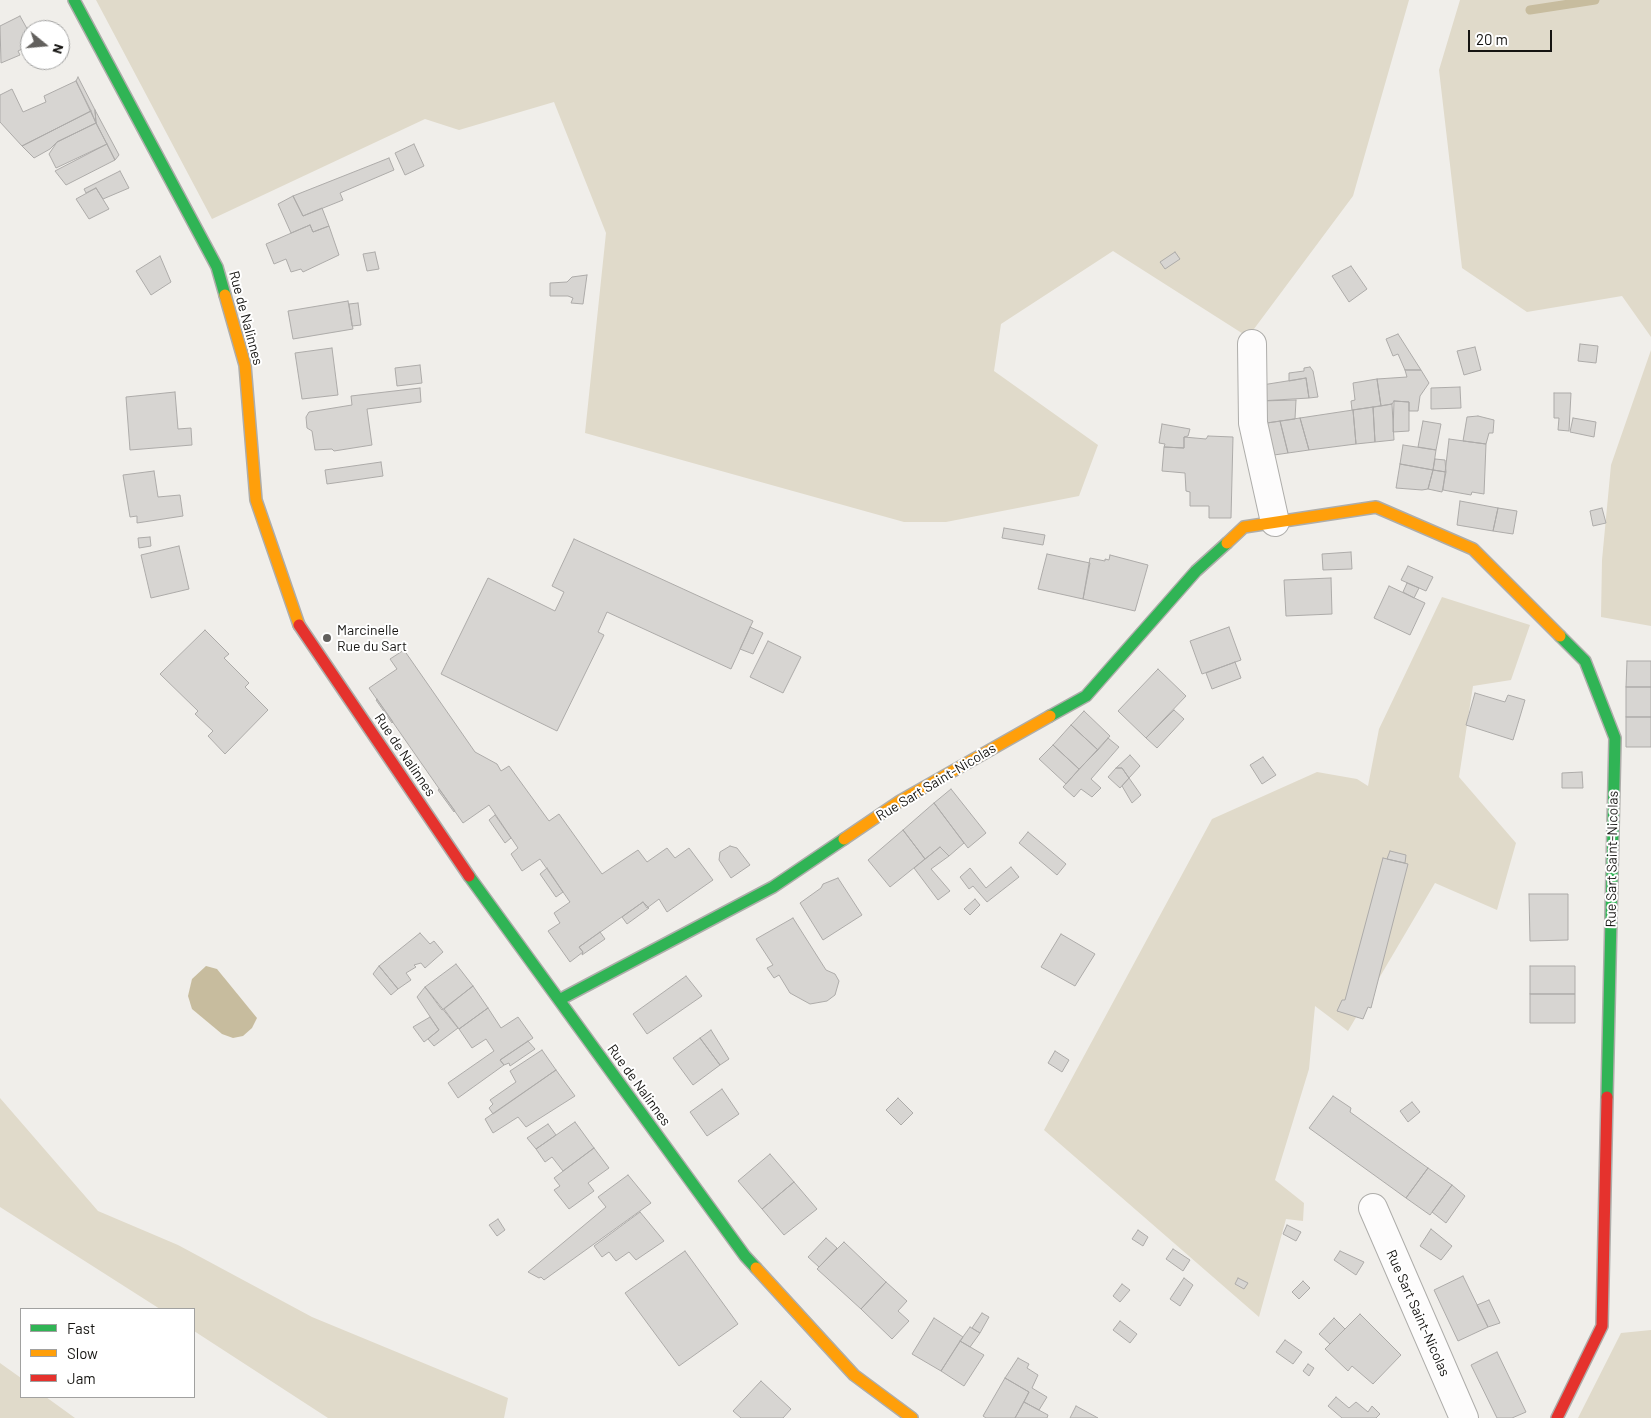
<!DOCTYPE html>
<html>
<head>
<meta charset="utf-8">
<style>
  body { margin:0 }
  #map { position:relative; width:1651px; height:1418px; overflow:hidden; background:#f0eeea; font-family:Barlow,sans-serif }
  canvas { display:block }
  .legend { position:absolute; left:20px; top:1308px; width:175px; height:90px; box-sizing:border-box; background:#fff; border:1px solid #a1a1a0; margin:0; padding:6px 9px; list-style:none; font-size:15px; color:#151411 }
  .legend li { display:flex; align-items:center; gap:10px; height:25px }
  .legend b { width:25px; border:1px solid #a1a1a0 }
  .north { position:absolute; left:20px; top:20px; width:50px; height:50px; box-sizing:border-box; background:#fff; border:1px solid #a1a1a0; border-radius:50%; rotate:107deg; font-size:14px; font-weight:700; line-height:20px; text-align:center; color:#151411 }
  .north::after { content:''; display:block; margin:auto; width:18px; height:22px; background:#62605d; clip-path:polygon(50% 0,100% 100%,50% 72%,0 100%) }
  .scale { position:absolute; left:1468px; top:30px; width:84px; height:22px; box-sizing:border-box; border:2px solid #151411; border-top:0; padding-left:6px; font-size:15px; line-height:18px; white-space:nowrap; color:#151411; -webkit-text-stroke:4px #fff; paint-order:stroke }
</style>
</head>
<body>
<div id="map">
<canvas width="1651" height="1418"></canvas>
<ul class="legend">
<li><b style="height:6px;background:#30b455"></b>Fast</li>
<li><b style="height:6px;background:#ff9f0a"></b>Slow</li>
<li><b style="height:6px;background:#e5322d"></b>Jam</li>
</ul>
<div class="north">N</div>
<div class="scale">20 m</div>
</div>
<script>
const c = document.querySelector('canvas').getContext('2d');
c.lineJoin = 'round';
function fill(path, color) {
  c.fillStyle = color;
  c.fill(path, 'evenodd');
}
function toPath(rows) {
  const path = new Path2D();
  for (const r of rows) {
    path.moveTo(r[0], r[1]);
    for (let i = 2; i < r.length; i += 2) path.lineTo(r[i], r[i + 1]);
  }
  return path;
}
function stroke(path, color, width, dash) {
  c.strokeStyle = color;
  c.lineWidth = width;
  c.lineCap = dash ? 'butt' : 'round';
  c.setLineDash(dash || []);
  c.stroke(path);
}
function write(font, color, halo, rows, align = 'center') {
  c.font = font + ' Barlow,sans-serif';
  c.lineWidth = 4;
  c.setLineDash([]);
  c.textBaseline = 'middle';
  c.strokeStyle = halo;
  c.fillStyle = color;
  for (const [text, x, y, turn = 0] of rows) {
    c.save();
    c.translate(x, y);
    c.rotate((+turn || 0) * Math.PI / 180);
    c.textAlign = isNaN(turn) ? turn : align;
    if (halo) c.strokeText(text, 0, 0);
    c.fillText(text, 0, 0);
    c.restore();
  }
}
fill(toPath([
  [96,0,1409,0,1353,196,1248,337,1113,251,1001,324,994,371,1098,445,1079,496,946,522,904,522,585,433,606,233,554,102,459,130,425,119,212,219],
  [1460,0,1651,0,1651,337,1622,296,1527,312,1462,268,1439,70],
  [1651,350,1651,626,1601,617,1602,560,1611,465],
  [1442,597,1530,625,1511,680,1473,686,1459,777,1516,843,1497,910,1435,883,1348,1031,1315,1006,1309,1069,1275,1180,1304,1203,1303,1221,1286,1219,1259,1317,1044,1130,1212,819,1317,772,1357,779,1368,786,1379,729],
  [0,1098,98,1211,178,1245,312,1317,508,1398,504,1418,328,1418,194,1331,194,1309,160,1309,0,1207],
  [1651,1330,1651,1418,1578,1418,1621,1333],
  [0,1363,21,1378,21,1397,46,1397,75,1418,0,1418]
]), '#e0daca');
fill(toPath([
  [206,966,217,969,257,1018,252,1028,243,1036,233,1038,222,1034,192,1009,188,996,192,979]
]), '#c7bc9e');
stroke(toPath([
  [1530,10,1595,0]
]), '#c7bc9e', 9);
const building = toPath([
  [20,16,30,34,30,45,18,51,20,55,1,63,0,26,20,16],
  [78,77,95,110,96,123,76,81,78,77],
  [76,81,91,111,22,146,0,122,0,95,12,89,23,112,46,102,44,96,76,81],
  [95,110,119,155,115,160,96,123,95,110],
  [91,111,96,123,57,142,50,149,34,158,22,146,91,111],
  [96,123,107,144,56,168,49,154,57,142,96,123],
  [107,144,115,160,66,185,55,171,107,144],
  [414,144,424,166,405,175,395,153,414,144],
  [389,158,394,170,340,193,343,200,303,216,293,196,389,158],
  [120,171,129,188,103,199,96,188,86,193,84,189,120,171],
  [96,188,109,209,89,219,76,199,96,188],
  [293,196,303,216,322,208,329,226,313,232,310,225,291,233,278,204,293,196],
  [310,225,313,232,329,226,339,255,303,272,301,269,291,272,286,259,274,264,266,244,310,225],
  [375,252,379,269,367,271,363,254,375,252],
  [1175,252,1180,259,1165,269,1160,262,1175,252],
  [160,256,171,282,151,295,136,271,160,256],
  [1351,266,1367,289,1349,302,1332,276,1351,266],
  [587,275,583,304,571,303,573,298,568,296,550,296,550,283,567,282,572,277,587,275],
  [348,301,353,329,293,339,288,311,348,301],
  [358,303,361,325,352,326,349,304,358,303],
  [1398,334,1421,370,1405,370,1398,354,1393,356,1386,339,1398,334],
  [1580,344,1598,346,1596,363,1578,361,1580,344],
  [1475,347,1481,370,1464,375,1457,351,1475,347],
  [332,348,338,395,302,399,295,353,332,348],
  [420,365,422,383,397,386,395,368,420,365],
  [1310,367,1313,371,1318,397,1309,398,1306,378,1289,381,1289,373,1304,371,1304,368,1310,367],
  [1405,370,1421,370,1429,383,1420,396,1418,411,1409,411,1409,402,1394,401,1392,404,1381,406,1377,379,1407,377,1405,370],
  [1306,378,1309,398,1260,401,1262,385,1306,378],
  [1377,379,1381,406,1352,410,1351,401,1355,400,1353,383,1377,379],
  [1460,387,1461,408,1431,409,1431,388,1460,387],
  [420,388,421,402,367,409,372,445,334,451,332,449,315,450,312,431,307,428,306,417,309,412,352,405,351,396,420,388],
  [175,392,178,429,191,428,192,445,130,450,126,397,175,392],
  [1554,393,1571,393,1569,431,1558,430,1559,418,1554,418,1554,393],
  [1296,400,1295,419,1260,424,1260,401,1296,400],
  [1394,401,1409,402,1409,431,1393,432,1394,401],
  [1392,404,1394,440,1375,442,1373,407,1392,404],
  [1373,407,1375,442,1356,444,1353,410,1373,407],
  [1353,410,1356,444,1309,450,1300,418,1353,410],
  [1478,416,1494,420,1493,433,1489,433,1486,444,1463,441,1467,417,1478,416],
  [1300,418,1309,450,1288,453,1280,421,1300,418],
  [1573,418,1596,422,1594,437,1570,432,1573,418],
  [1280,421,1288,453,1267,456,1260,424,1280,421],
  [1423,421,1441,424,1436,450,1418,447,1423,421],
  [1162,424,1190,429,1188,436,1184,437,1184,448,1164,447,1165,444,1159,443,1162,424],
  [1208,436,1233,437,1231,518,1209,518,1209,506,1190,506,1190,492,1186,491,1185,473,1162,471,1164,447,1184,448,1184,437,1206,439,1208,436],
  [1449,439,1486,444,1484,494,1472,492,1471,495,1443,490,1449,439],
  [1403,445,1436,450,1433,470,1400,464,1403,445],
  [1435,459,1445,460,1446,472,1433,470,1435,459],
  [381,462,383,476,327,484,325,470,381,462],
  [1400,464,1433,470,1428,489,1422,490,1396,488,1400,464],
  [1433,470,1446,472,1442,492,1428,489,1433,470],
  [154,471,158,497,180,495,183,516,137,523,137,516,130,517,123,475,154,471],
  [1460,501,1498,508,1493,531,1457,525,1460,501],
  [1498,508,1517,511,1513,534,1493,531,1498,508],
  [1602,508,1606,523,1593,526,1590,511,1602,508],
  [1004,528,1045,535,1043,545,1002,538,1004,528],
  [150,537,151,546,139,548,138,538,150,537],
  [574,539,753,621,731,669,607,612,598,632,604,635,557,731,441,674,488,578,555,611,564,592,552,586,574,539],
  [179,546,189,589,151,598,141,555,179,546],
  [1351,552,1352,569,1323,570,1322,554,1351,552],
  [1047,554,1090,563,1083,599,1038,589,1047,554],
  [1110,555,1148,565,1135,611,1083,599,1090,558,1105,561,1105,559,1109,560,1110,555],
  [1408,566,1433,577,1426,591,1401,580,1408,566],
  [1331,578,1332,614,1286,616,1284,580,1331,578],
  [1407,583,1419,588,1414,598,1403,592,1407,583],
  [1389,586,1425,603,1410,635,1374,618,1389,586],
  [750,627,763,633,753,654,740,649,750,627],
  [1229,627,1241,660,1202,674,1190,641,1229,627],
  [205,630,229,654,224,658,249,683,245,687,268,710,225,754,208,736,213,731,195,714,198,711,160,674,205,630],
  [768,641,801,657,783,693,750,677,768,641],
  [404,650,475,752,497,764,501,771,509,766,549,821,559,814,602,874,638,850,647,862,667,848,675,858,689,848,713,880,667,912,659,899,647,908,643,902,579,947,583,952,570,962,548,931,560,923,554,913,570,902,540,859,522,871,511,854,518,848,489,805,463,823,369,688,397,669,390,659,404,650],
  [1627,661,1651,661,1651,687,1626,687,1627,661],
  [1235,662,1241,678,1212,689,1206,673,1235,662],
  [1158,669,1186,696,1146,738,1118,711,1158,669],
  [1626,687,1651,687,1651,717,1626,717,1626,687],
  [1475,693,1505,702,1508,695,1525,700,1513,740,1466,725,1475,693],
  [377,699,393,722,392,723,376,700,377,699],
  [1174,710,1184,719,1157,748,1146,738,1174,710],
  [1084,711,1110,736,1098,750,1071,725,1084,711],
  [1626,717,1651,717,1651,747,1626,747,1626,717],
  [1071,725,1098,750,1079,769,1053,745,1071,725],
  [1108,738,1119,747,1091,779,1101,788,1092,797,1081,789,1074,797,1063,787,1108,738],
  [1053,745,1079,769,1066,784,1039,759,1053,745],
  [1130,755,1140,766,1129,778,1122,768,1116,768,1130,755],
  [1263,757,1276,775,1262,784,1250,765,1263,757],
  [1116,768,1122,768,1129,778,1120,788,1108,777,1116,768],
  [1582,772,1583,788,1562,788,1562,773,1582,772],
  [1129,778,1141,795,1132,803,1122,786,1129,778],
  [439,789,455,811,454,812,438,790,439,789],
  [951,789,986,833,968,848,934,803,951,789],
  [934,803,964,843,949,856,940,847,925,859,903,830,934,803],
  [495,815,511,838,505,843,489,820,495,815],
  [903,830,925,859,890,887,868,860,903,830],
  [1028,832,1066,864,1057,875,1019,843,1028,832],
  [730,846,737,848,750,865,731,878,719,860,720,852,730,846],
  [940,847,949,856,931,869,950,891,938,900,914,868,940,847],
  [1390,851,1406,855,1405,863,1387,859,1390,851],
  [1383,858,1408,864,1371,1008,1368,1007,1363,1019,1337,1011,1342,1000,1345,1000,1383,858],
  [1011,867,1019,877,987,902,973,886,969,889,960,877,970,868,986,888,1011,867],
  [547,868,563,892,556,897,540,874,547,868],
  [838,878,862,915,823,940,800,903,821,888,823,884,838,878],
  [1529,894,1568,894,1568,940,1530,941,1529,894],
  [975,899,980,905,970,915,964,909,975,899],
  [643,902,649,908,627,924,622,917,643,902],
  [793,918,826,970,835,974,839,981,835,995,827,1001,810,1004,790,993,779,975,774,978,767,968,773,965,756,939,793,918],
  [600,932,605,939,582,955,583,952,579,947,600,932],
  [420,933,430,944,434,941,443,952,425,968,421,963,414,965,416,967,406,973,411,980,398,989,379,966,420,933],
  [1061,934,1095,954,1075,986,1041,967,1061,934],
  [456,964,473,986,442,1010,425,987,456,964],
  [379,966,398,989,391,995,373,974,379,966],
  [1530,966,1575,966,1575,994,1530,994,1530,966],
  [686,976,702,996,647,1034,633,1014,686,976],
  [473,986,488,1008,459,1029,444,1009,473,986],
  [425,987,458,1028,434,1046,428,1039,439,1030,417,997,425,987],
  [1530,994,1575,994,1575,1023,1530,1023,1530,994],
  [488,1008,501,1028,518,1017,533,1038,500,1060,504,1065,458,1098,448,1083,494,1051,486,1039,472,1048,459,1029,488,1008],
  [430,1017,439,1030,424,1042,413,1027,430,1017],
  [711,1030,729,1059,720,1065,700,1038,711,1030],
  [700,1038,720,1065,693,1085,673,1058,700,1038],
  [528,1041,535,1049,510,1066,509,1063,504,1065,500,1060,528,1041],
  [542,1050,556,1070,493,1114,489,1108,493,1104,490,1100,516,1082,510,1071,542,1050],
  [1055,1051,1069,1060,1062,1072,1048,1063,1055,1051],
  [556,1070,575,1096,526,1127,518,1117,493,1133,485,1119,556,1070],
  [722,1089,739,1114,707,1136,690,1112,722,1089],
  [1333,1096,1351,1108,1350,1112,1428,1168,1406,1198,1309,1128,1333,1096],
  [898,1098,913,1113,901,1125,886,1110,898,1098],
  [1412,1102,1420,1112,1408,1122,1400,1111,1412,1102],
  [575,1122,594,1148,563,1171,552,1157,545,1162,536,1149,575,1122],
  [548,1124,556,1135,536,1149,527,1138,548,1124],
  [594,1148,609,1168,588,1183,594,1191,569,1209,554,1190,560,1186,554,1178,594,1148],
  [770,1154,794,1182,762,1209,738,1181,770,1154],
  [1428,1168,1452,1185,1430,1215,1406,1198,1428,1168],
  [628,1175,651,1203,544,1280,541,1277,539,1278,528,1272,606,1207,598,1197,628,1175],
  [794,1182,817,1209,784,1235,762,1209,794,1182],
  [1452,1185,1465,1196,1446,1223,1432,1212,1452,1185],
  [640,1212,664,1241,636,1260,629,1252,616,1261,609,1252,602,1257,594,1246,640,1212],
  [498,1219,505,1230,497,1236,489,1225,498,1219],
  [1287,1225,1301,1232,1296,1241,1283,1234,1287,1225],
  [1431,1229,1452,1246,1441,1260,1420,1246,1431,1229],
  [1138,1230,1148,1237,1143,1246,1132,1239,1138,1230],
  [826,1238,837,1248,819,1267,808,1257,826,1238],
  [844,1242,886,1282,861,1309,817,1269,844,1242],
  [1173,1249,1190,1260,1183,1271,1166,1259,1173,1249],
  [685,1251,738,1324,679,1366,625,1293,685,1251],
  [1340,1251,1364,1262,1356,1275,1334,1260,1340,1251],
  [1463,1276,1488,1327,1458,1341,1434,1290,1463,1276],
  [1184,1278,1193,1285,1180,1306,1170,1299,1184,1278],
  [1238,1278,1248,1283,1244,1289,1235,1284,1238,1278],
  [1303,1281,1310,1288,1299,1299,1292,1292,1303,1281],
  [886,1282,907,1301,898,1311,909,1321,892,1339,861,1309,886,1282],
  [1122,1284,1130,1290,1120,1302,1113,1296,1122,1284],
  [1489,1300,1500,1323,1488,1327,1477,1305,1489,1300],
  [982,1313,989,1317,980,1333,972,1328,982,1313],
  [1360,1314,1401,1355,1373,1384,1352,1366,1348,1371,1325,1349,1360,1314],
  [934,1318,963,1337,941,1371,912,1354,934,1318],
  [1334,1318,1345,1329,1330,1344,1319,1334,1334,1318],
  [1120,1321,1137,1334,1130,1343,1113,1330,1120,1321],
  [970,1327,980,1333,970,1347,960,1341,970,1327],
  [1285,1340,1302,1352,1293,1364,1276,1352,1285,1340],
  [960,1341,984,1355,964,1386,941,1371,960,1341],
  [1497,1352,1526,1412,1512,1418,1497,1418,1471,1365,1497,1352],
  [1018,1358,1029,1364,1027,1368,1038,1375,1032,1388,1047,1397,1039,1410,1024,1402,1029,1392,1005,1378,1018,1358],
  [1308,1364,1314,1368,1309,1376,1303,1371,1308,1364],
  [1005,1378,1029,1392,1015,1418,986,1418,983,1416,1005,1378],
  [761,1381,791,1409,783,1418,741,1418,733,1411,761,1381],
  [1336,1397,1349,1408,1356,1402,1368,1412,1372,1406,1380,1414,1376,1418,1342,1418,1328,1406,1336,1397],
  [1024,1402,1048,1415,1047,1418,1015,1418,1024,1402],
  [1076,1406,1098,1418,1070,1418,1076,1406]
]);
fill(building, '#d7d5d2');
stroke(building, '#adaba9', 1);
const street = toPath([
  [1252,344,1253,423,1275,522],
  [1373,1208,1464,1418]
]);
const fast = toPath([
  [74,0,217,267,225,295],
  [1560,636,1585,661,1615,738,1607,1097],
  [1050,716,1086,696,1196,571,1227,543],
  [469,876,745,1256,756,1268],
  [559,1000,773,887,844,839]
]);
const slow = toPath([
  [225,295,245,365,256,500,299,625],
  [1227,543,1244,527,1376,507,1473,549,1560,636],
  [844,839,900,801,1050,716],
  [756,1268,854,1375,912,1418]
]);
const jam = toPath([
  [299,625,469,876],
  [1557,1418,1602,1326,1607,1097]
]);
stroke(street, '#aeadaa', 30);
stroke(fast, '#aeadaa', 14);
stroke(slow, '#aeadaa', 14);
stroke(jam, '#aeadaa', 14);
stroke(street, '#fdfcfc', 28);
stroke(fast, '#30b455', 11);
stroke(slow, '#ff9f0a', 11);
stroke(jam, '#e5322d', 11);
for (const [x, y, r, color] of [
  [327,638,5,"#62605d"]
]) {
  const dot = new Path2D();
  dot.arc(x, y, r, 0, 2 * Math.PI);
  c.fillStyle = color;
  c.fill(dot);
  stroke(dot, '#fff', 2);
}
write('14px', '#151411', '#fff', [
  ["Rue de Nalinnes",246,318,75],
  ["Rue de Nalinnes",405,755,56],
  ["Rue Sart Saint-Nicolas",936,782,-31],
  ["Rue Sart Saint-Nicolas",1612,859,-89],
  ["Rue de Nalinnes",639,1085,54],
  ["Rue Sart Saint-Nicolas",1418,1313,66]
]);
write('14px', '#151411', '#fff', [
  ["Marcinelle",337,630],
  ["Rue du Sart",337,646]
], 'left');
</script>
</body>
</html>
